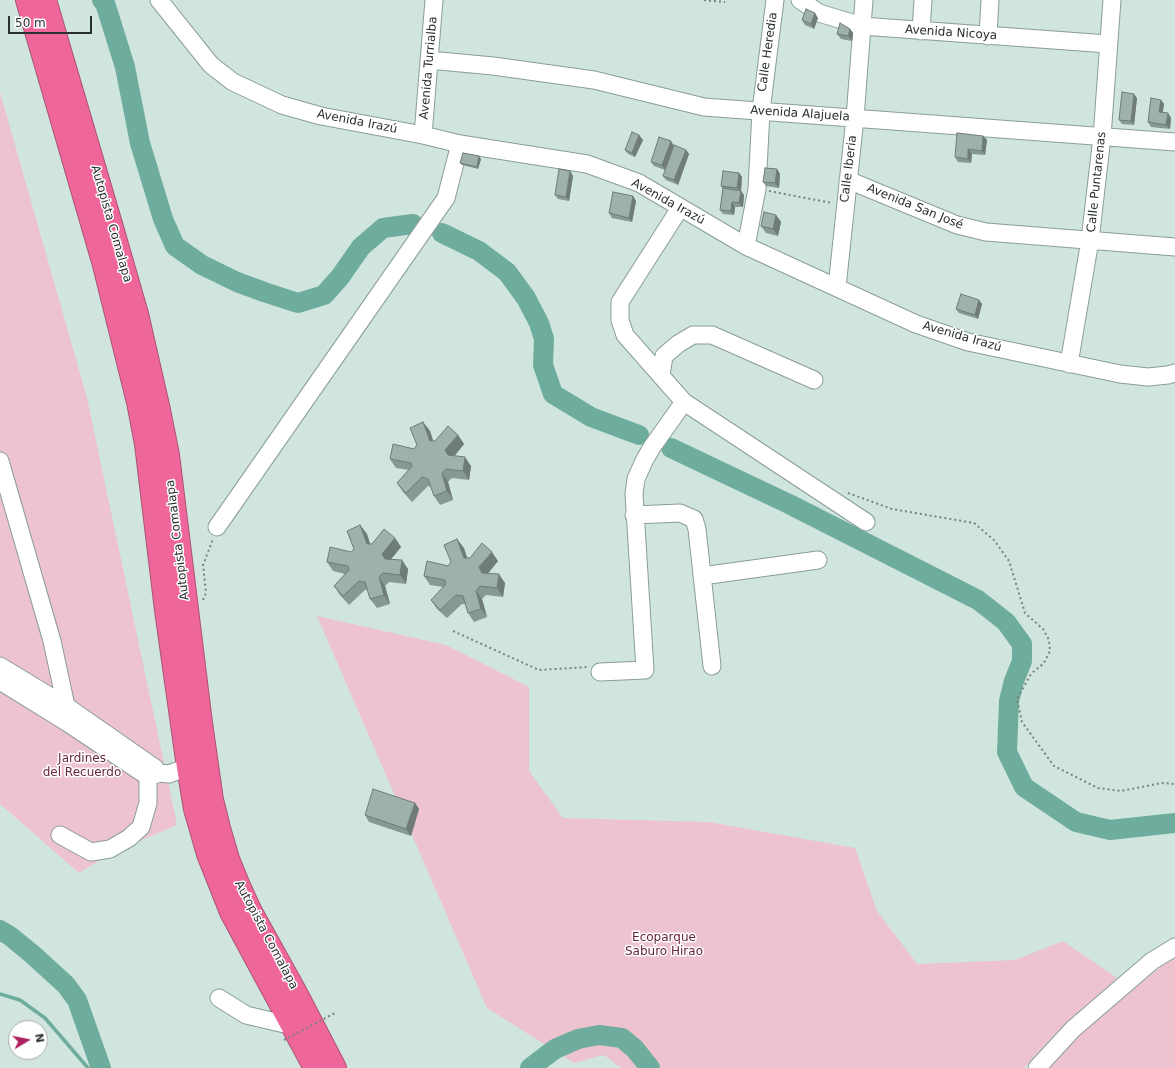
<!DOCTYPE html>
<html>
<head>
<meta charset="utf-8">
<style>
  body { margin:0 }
  #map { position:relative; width:1175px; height:1068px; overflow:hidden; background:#d1e5df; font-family:"DejaVu Sans",sans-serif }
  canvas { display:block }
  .north { position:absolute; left:8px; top:1020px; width:40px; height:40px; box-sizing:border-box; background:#fff; border:1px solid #a9acab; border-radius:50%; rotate:80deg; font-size:11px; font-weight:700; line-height:16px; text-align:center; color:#29302e }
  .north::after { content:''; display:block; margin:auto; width:14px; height:18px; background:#ac2060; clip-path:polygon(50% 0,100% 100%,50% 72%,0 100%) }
  .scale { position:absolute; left:8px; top:16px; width:84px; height:18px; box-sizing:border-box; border:2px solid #29302e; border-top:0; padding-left:5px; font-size:12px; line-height:14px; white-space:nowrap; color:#29302e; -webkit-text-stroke:3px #fff; paint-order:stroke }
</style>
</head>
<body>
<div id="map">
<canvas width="1175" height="1068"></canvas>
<div class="north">N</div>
<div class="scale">50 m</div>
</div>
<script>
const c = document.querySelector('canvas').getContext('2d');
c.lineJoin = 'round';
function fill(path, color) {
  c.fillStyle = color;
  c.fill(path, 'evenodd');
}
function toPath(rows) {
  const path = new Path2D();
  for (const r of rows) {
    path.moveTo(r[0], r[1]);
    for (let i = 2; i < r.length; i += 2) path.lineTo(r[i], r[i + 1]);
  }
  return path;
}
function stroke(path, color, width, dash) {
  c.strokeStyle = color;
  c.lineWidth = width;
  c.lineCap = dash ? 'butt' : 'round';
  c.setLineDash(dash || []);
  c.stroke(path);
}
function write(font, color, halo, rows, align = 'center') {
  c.font = font + ' "DejaVu Sans",sans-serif';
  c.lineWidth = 3;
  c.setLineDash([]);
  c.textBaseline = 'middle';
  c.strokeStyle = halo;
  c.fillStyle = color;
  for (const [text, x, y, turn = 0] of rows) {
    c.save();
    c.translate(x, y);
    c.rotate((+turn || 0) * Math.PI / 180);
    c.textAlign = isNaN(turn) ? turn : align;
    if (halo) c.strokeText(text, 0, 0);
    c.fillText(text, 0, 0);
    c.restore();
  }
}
fill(toPath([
  [0,92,87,398,177,825,121,849,105,857,79,873,0,804],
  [317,616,446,645,529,687,529,771,563,818,709,822,855,848,877,911,917,964,1015,960,1063,941,1117,978,1054,1035,1024,1068,621,1068,604,1055,574,1063,487,1008],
  [1175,955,1175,1068,1048,1068,1083,1031]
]), '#edc3cf');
stroke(toPath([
  [0,994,20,1000,45,1018,88,1068]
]), '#6ead9d', 3.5);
stroke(toPath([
  [102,0,105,3,125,67,140,143,163,219,175,246,202,265,237,282,264,292,298,303,324,295,340,277,361,247,383,228,413,224],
  [442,233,479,251,507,272,526,298,539,323,544,339,543,365,553,394,591,417,639,435],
  [671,448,789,504,978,600,1006,622,1022,644,1022,661,1014,681,1009,701,1007,752,1024,787,1076,822,1110,830,1175,823],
  [0,930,10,936,32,954,66,985,77,1000,101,1068],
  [530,1068,555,1049,578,1039,599,1035,622,1038,635,1049,650,1068]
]), '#6ead9d', 20);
const minor = toPath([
  [159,0,211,65,233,82,282,105,321,116,423,135,460,144,587,164,639,183,746,246,916,324,968,342,1120,374,1148,377,1168,375,1175,373],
  [800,0,819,13,862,26,1108,44],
  [921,31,923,0],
  [988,36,990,0],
  [429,60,493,66,594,80,704,107,1175,142],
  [423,135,434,0],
  [848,180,957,225,986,232,1175,247],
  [680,208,620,302,620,320,625,335,684,402,866,522],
  [746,246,757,189,761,111,775,0],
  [837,287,855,118,864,0],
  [1069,364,1090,240,1102,137,1112,0],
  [661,375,664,356,678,344,693,335,712,335,814,380],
  [0,461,52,641,66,706,68,723],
  [634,515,680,513,694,519,697,529,712,666],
  [217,527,446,198,460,144],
  [702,576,818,560],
  [0,666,66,706,155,768,159,773],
  [600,672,645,670,634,494,636,479,644,461,652,447,684,402],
  [0,681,68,723,147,776],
  [149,777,159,773,169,774,188,767],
  [60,835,91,852,110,849,129,838,141,827,148,803,148,777],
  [219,998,246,1015,293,1026],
  [1037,1068,1073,1029,1152,961,1175,947]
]);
const highway = toPath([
  [27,0,104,265,138,402,146,444,166,610,188,767,195,809,208,854,231,912,315,1068],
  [45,0,113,231,137,314,159,410,168,455,201,723,212,800,219,828,228,859,239,886,250,910,296,993,335,1068]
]);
stroke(minor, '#8a9d97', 19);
stroke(highway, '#aa5474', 24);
stroke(toPath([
  [704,0,725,2],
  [769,191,832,203],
  [848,493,892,509,974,523,994,540,1009,561,1025,613,1043,629,1049,640,1050,651,1044,663,1031,674,1017,699,1022,722,1054,766,1098,788,1121,791,1162,783,1175,784],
  [203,600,206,593,203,565,213,539],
  [453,631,539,670,588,667]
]), '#75827e', 2, [2, 3]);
stroke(minor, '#fff', 17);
stroke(highway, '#ef679a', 22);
stroke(toPath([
  [284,1040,335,1013]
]), '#75827e', 2, [2, 3]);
fill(toPath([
  [818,18,814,29,805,25,802,20],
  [850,29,853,33,852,41,841,39,837,34],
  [1137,98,1134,125,1122,124,1119,120],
  [1161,100,1164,104,1163,112,1168,113,1171,118,1170,129,1151,127,1148,122],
  [639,135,643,140,635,157,628,154,625,150],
  [983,136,987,140,985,155,972,154,971,163,958,162,955,157],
  [674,146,665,170,654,166,651,162],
  [686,150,689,154,678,185,666,180,663,176],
  [481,159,478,169,462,165,460,163],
  [777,169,780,174,779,188,766,186,763,182],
  [570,171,573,176,569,201,558,199,555,195],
  [739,173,742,177,741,191,744,195,743,207,735,207,734,215,723,214,720,210,723,189,721,186],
  [633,196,636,201,632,222,612,218,609,213],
  [776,215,781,222,778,236,766,233,761,226],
  [979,300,982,304,978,319,959,313,956,309],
  [423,422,430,431,433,441,435,441,458,435,464,444,454,456,471,466,469,480,452,478,448,482,453,500,440,505,434,496,431,487,428,486,412,502,403,492,397,483,409,470,396,468,390,459,414,449,417,445],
  [360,525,367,534,370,544,372,544,395,538,401,547,391,559,408,569,406,584,389,582,385,586,390,604,377,608,370,599,368,590,365,590,349,605,340,595,334,586,345,574,333,571,327,562,351,552,354,549],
  [464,548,467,558,498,561,488,573,505,583,503,597,486,595,482,599,487,617,474,622,468,613,465,604,462,604,447,618,437,609,431,600,443,587,430,585,424,576,448,566],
  [415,803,419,809,411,836,369,822,365,815]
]), '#889893');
fill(toPath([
  [815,13,818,18,814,29,811,24],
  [850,29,853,33,852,41,848,36],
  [1134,94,1137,98,1134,125,1131,121],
  [1161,100,1164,104,1162,116,1159,112],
  [1168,113,1171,118,1170,129,1166,125],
  [639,135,643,140,635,157,632,153],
  [983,136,987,140,985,155,982,151],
  [671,141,674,146,665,170,662,165],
  [968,149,972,154,971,163,968,159],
  [686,150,689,154,678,185,674,180],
  [479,156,481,159,478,169,477,167],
  [777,169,780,174,779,188,775,183],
  [570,171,573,176,569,201,566,197],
  [739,173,742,177,741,192,737,188],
  [741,191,744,195,743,207,739,203],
  [633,196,636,201,632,222,629,218],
  [732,202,735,207,734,215,731,211],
  [776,215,781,222,778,236,773,229],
  [979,300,982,304,978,319,975,315],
  [423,422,430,431,436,450,430,441],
  [458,435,464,444,452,459,448,455,445,450],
  [465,457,471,466,469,480,463,471],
  [442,473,448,482,453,500,447,491],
  [360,525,367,534,373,553,367,544],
  [395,538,401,547,388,563,385,559,382,554],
  [457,539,464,548,470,567,464,558],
  [492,552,498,561,486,576,482,573,479,567],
  [402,560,408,569,406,584,400,575],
  [499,574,505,583,503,597,497,588],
  [379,577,385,586,390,604,384,595],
  [476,591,482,599,487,617,481,609],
  [415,803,419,809,411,836,406,829]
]), '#6f7c78');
const building = toPath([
  [806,9,815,13,811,24,802,20,806,9],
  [840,23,850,29,848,36,837,34,840,23],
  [1122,92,1134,94,1131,121,1119,120,1122,92],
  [1151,98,1161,100,1159,112,1168,113,1166,125,1148,122,1151,98],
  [632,132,639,135,632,153,625,150,632,132],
  [957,133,983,136,982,151,968,149,968,159,955,157,957,133],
  [659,137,671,141,662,165,651,162,659,137],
  [674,145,686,150,674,180,663,176,674,145],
  [463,153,479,156,477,167,460,163,463,153],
  [765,168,777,169,775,183,763,182,765,168],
  [559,169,570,171,566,197,555,195,559,169],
  [723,171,739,173,737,188,721,186,723,171],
  [723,188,741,191,739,203,732,202,731,211,720,210,723,188],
  [613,192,633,196,629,218,609,213,613,192],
  [764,212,776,215,773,229,761,226,764,212],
  [961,294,979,300,975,315,956,309,961,294],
  [423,422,430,441,435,441,448,426,458,435,445,450,448,455,465,457,463,471,446,469,442,473,447,491,434,496,428,479,422,477,406,493,397,483,412,466,411,463,390,459,393,444,414,449,417,445,410,428,423,422],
  [360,525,367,544,372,544,384,529,395,538,382,554,385,559,402,560,400,575,383,573,379,577,384,595,370,599,365,582,359,581,343,596,334,586,349,570,348,566,327,562,330,547,351,552,354,549,347,531,360,525],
  [457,539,464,558,470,558,482,543,492,552,479,567,482,573,499,574,497,588,480,586,476,591,481,609,468,613,463,596,456,595,440,610,431,600,446,584,445,580,424,576,427,561,448,566,451,562,444,545,457,539],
  [373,789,415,803,406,829,365,815,373,789]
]);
fill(building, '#9eb1ab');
stroke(building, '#6f7c78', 1);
write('12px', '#29302e', '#fff', [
  ["Avenida Nicoya",951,33,4],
  ["Calle Heredia",768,52,-82],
  ["Avenida Turrialba",429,68,-85],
  ["Avenida Alajuela",800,114,4],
  ["Avenida Irazú",357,122,11],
  ["Calle Iberia",849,169,-83],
  ["Calle Puntarenas",1097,182,-84],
  ["Avenida Irazú",668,202,29],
  ["Avenida San José",915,207,22],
  ["Autopista Comalapa",111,224,74],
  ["Avenida Irazú",962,337,16],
  ["Autopista Comalapa",178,540,-97],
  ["Autopista Comalapa",266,935,62]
]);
write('12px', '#67243e', '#fff', [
  ["Jardines",82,759],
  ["del Recuerdo",82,773],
  ["Ecoparque",664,938],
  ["Saburo Hirao",664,952]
]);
</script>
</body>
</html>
